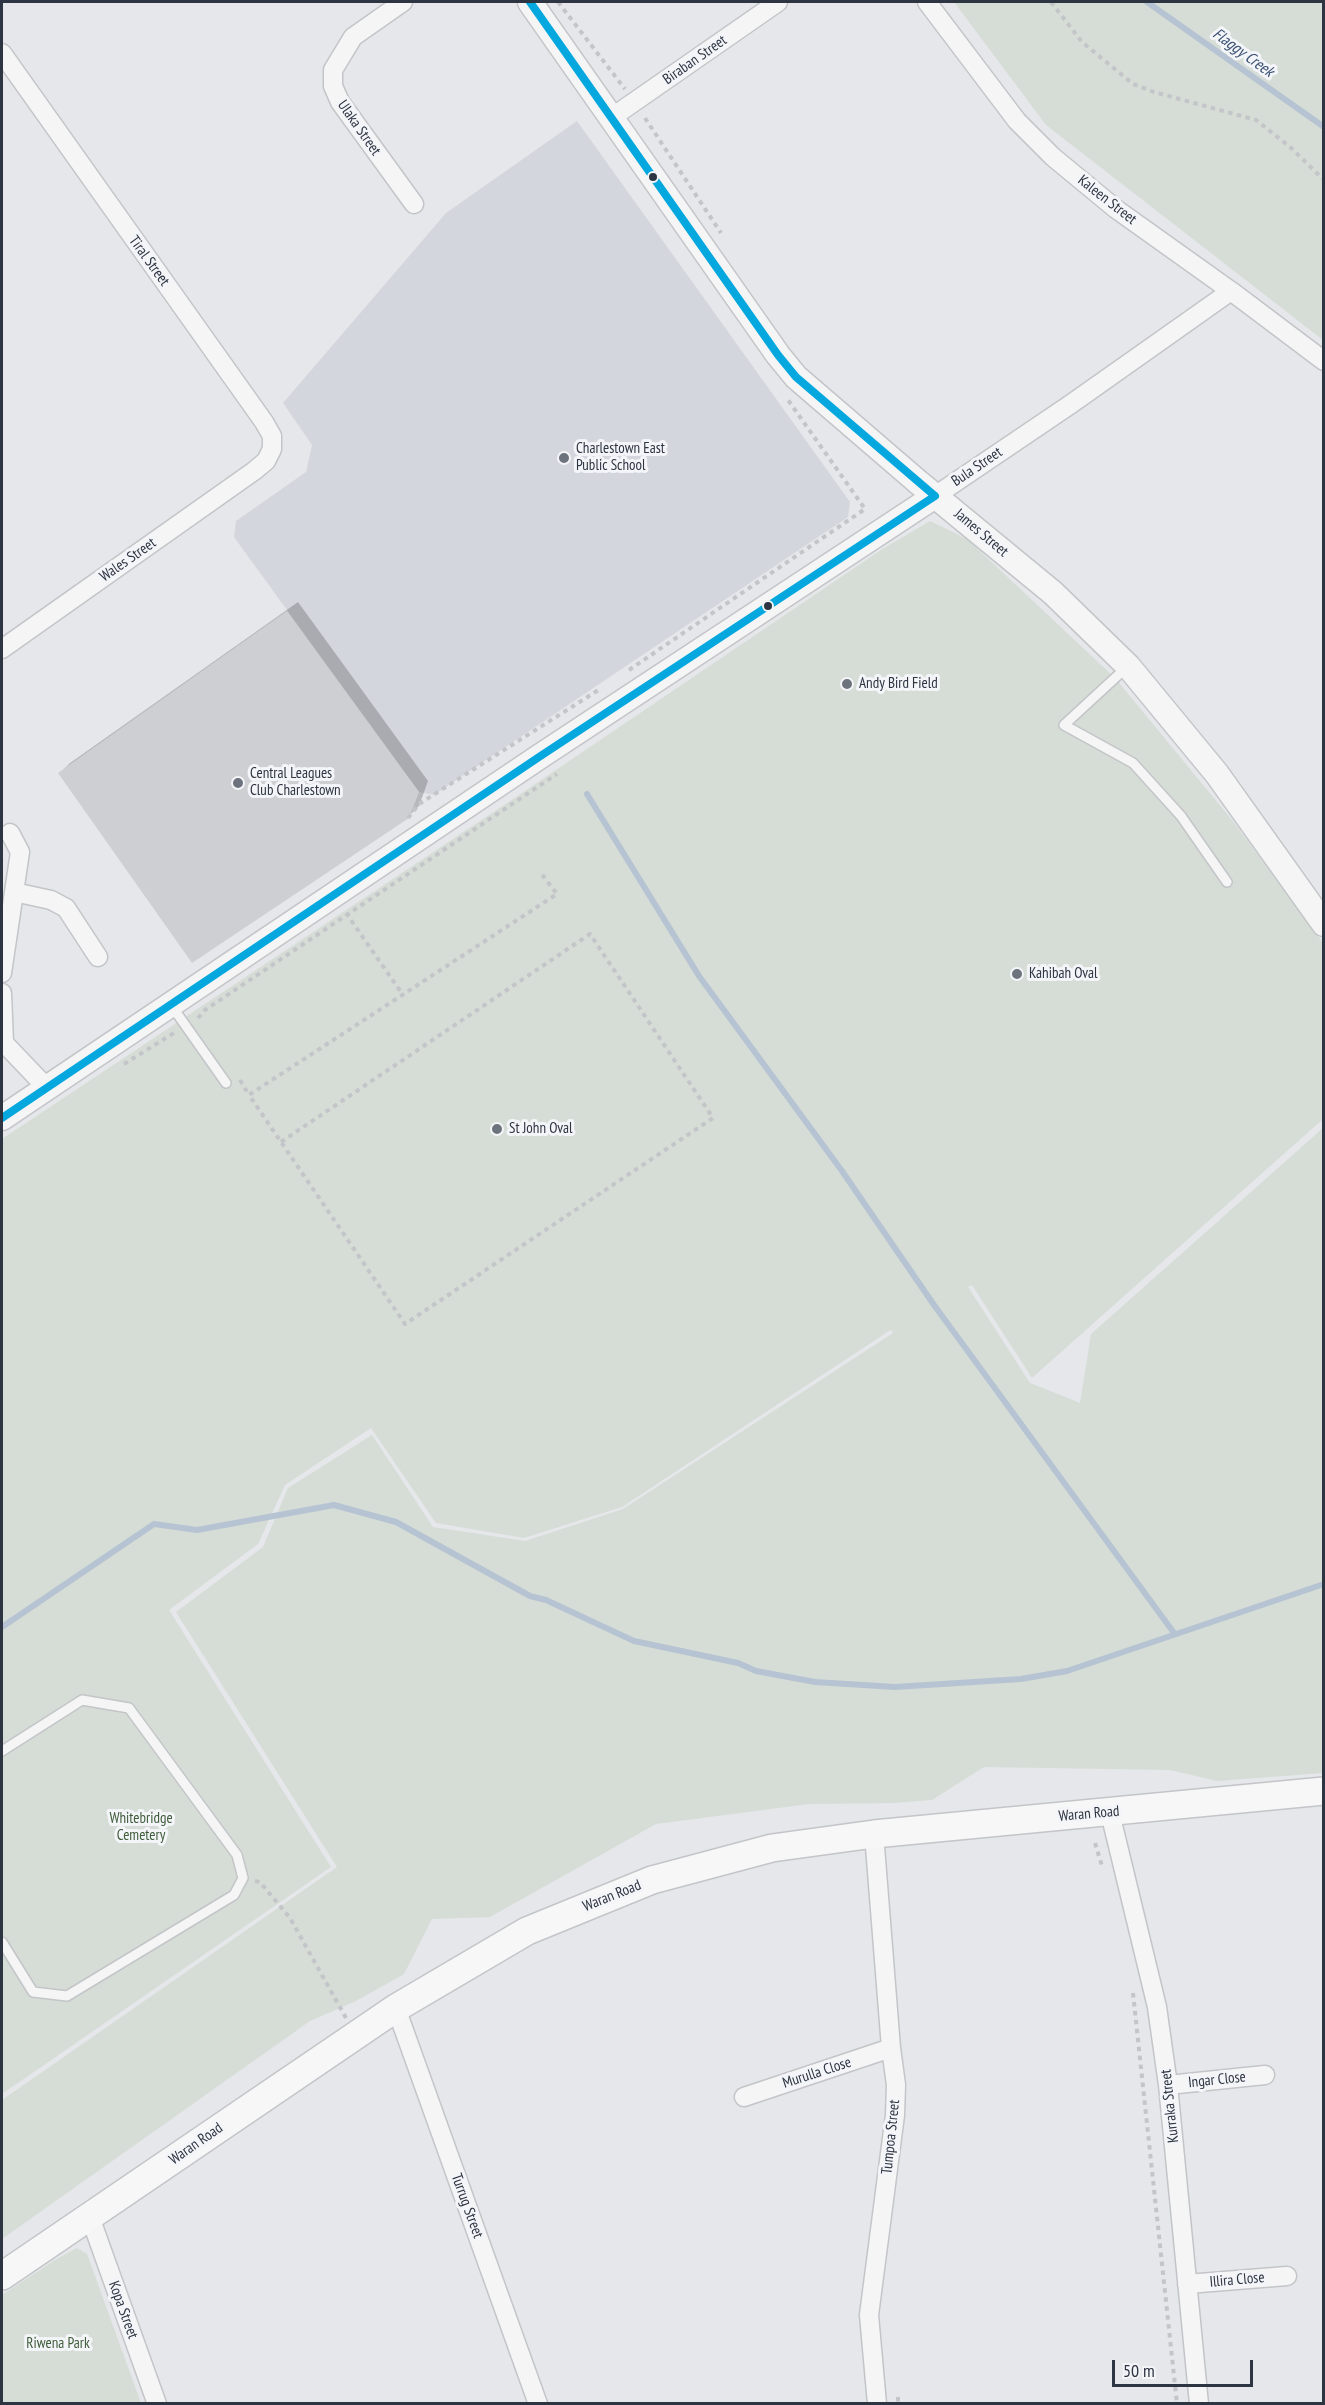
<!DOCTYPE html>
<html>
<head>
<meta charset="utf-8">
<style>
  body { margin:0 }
  #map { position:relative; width:1325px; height:2405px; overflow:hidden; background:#e5e7ea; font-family:"PT Sans Narrow",sans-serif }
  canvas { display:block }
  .frame { position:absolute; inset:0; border:3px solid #2d3442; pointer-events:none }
  .scale { position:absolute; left:1112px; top:2360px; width:141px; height:27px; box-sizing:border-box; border:3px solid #2d3442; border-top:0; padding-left:8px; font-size:18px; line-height:21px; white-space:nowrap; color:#2d3442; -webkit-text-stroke:4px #f4f5f8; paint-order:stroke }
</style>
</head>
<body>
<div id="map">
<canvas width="1325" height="2405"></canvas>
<div class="frame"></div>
<div class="scale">50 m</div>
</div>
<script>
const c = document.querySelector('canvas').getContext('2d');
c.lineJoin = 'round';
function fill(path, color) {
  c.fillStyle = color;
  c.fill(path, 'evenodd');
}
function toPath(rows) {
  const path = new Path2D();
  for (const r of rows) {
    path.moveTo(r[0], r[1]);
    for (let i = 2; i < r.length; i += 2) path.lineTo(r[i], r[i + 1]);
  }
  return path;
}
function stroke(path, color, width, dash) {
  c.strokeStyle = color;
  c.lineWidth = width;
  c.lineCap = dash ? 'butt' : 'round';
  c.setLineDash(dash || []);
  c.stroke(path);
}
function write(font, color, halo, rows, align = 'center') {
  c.font = font + ' "PT Sans Narrow",sans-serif';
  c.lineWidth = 6;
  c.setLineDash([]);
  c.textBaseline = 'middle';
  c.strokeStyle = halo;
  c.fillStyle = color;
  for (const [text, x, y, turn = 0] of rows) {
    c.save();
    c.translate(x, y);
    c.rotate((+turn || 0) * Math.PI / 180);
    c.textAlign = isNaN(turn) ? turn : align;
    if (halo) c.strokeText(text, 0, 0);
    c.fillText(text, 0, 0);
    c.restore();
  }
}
fill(toPath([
  [577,121,850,502,848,517,434,795,419,792,234,537,236,521,306,472,312,445,283,403,446,213]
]), '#d4d6dd');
fill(toPath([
  [954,2,1323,2,1323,340,1046,125],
  [930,521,967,539,1115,678,1232,820,1323,943,1323,1119,1032,1378,972,1285,968,1287,1030,1383,1080,1403,1091,1334,1323,1128,1323,1773,1217,1781,1170,1770,984,1767,932,1800,892,1803,809,1804,656,1824,490,1917,432,1919,404,1974,356,2001,310,2021,2,2239,2,2100,337,1867,176,1612,263,1547,288,1488,372,1435,433,1527,525,1541,623,1509,893,1333,891,1330,889,1331,622,1507,524,1538,436,1523,371,1428,285,1485,258,1544,169,1610,331,1867,2,2094,2,1139,513,799,881,550],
  [77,2248,87,2254,141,2403,2,2403,2,2295,55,2260]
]), '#d6ddd6');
fill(toPath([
  [298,602,428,781,419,806,408,817,60,773,70,763]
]), '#0003');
stroke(toPath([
  [1147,2,1324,127],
  [587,794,699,976,842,1171,934,1305,1174,1633],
  [2,1627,154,1524,197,1530,334,1505,396,1522,530,1596,546,1600,634,1641,738,1663,756,1671,815,1682,895,1687,1021,1679,1067,1671,1324,1584]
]), '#b6c3d2', 6);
fill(toPath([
  [287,611,419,792,409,818,192,963,58,773]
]), '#cecfd2');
const service = toPath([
  [1128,666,1064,725,1133,763,1181,816,1227,882],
  [171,1005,226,1083],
  [2,1751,82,1700,129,1708,237,1855,243,1878,234,1895,67,1996,33,1992,2,1942]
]);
const minor = toPath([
  [403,2,353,37,333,70,333,86,340,102,414,204],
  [927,2,1017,121,1053,157,1116,209,1231,291,1324,361],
  [2,53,264,422,272,436,272,449,266,461,254,471,2,649],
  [611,118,778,2],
  [935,496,1071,404,1231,291],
  [14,892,51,900,66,908,98,957],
  [2,973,20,852,10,833],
  [2,993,4,1043,46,1087],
  [1110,1813,1157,2007,1168,2085,1199,2404],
  [874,1834,891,2048,896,2085,895,2115,869,2315,877,2404],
  [396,2008,538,2404],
  [1168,2085,1265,2075],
  [744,2097,891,2048],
  [90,2217,157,2404],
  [1187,2284,1287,2276]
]);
const tertiary = toPath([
  [530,2,778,355,796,377,918,482,1053,593,1128,666,1217,774,1324,924],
  [2,1118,542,755,935,496]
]);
const secondary = toPath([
  [2,2276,396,2008,527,1931,652,1880,772,1848,874,1834,1324,1791]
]);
stroke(service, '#c3c5c8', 12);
stroke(minor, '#c3c5c8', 21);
stroke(tertiary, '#c3c5c8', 27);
stroke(secondary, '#c3c5c8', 30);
stroke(toPath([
  [558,2,625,89],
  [1051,2,1082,42,1133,84,1154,92,1256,120,1290,147,1324,180],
  [645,118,721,233],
  [629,670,865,509,788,400],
  [408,818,419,804,600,689],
  [346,913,403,995],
  [198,1018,205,1010,557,774],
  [124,1064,174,1033],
  [240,1080,249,1095],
  [281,1142,590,934,713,1118,405,1324,249,1095,557,894,541,873],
  [1095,1843,1102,1866],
  [255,1881,260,1882,290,1918,346,2018],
  [1133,1993,1177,2404],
  [898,2397,898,2404]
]), '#c3c5c8', 4, [4.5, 4.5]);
stroke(service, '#f5f5f6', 9);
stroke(minor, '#f5f5f6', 18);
stroke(tertiary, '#f5f5f6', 24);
stroke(secondary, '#f7f7f8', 27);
stroke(toPath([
  [530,2,778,355,796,377,935,496],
  [2,1118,542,755,935,496]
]), '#04a8de', 8);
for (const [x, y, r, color] of [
  [653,177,5,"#2d3442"],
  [564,458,6,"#6d737d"],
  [768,606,5,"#2d3442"],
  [847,684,6,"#6d737d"],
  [238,783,6,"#6d737d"],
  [1017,974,6,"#6d737d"],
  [497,1129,6,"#6d737d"]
]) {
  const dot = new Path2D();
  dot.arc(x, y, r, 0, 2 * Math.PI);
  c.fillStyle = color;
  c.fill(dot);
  stroke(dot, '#f4f5f8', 2);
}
write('15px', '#2d3442', '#f4f5f8', [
  ["Biraban Street",695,60,-35],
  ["Ulaka Street",359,128,55],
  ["Kaleen Street",1107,200,38],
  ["Tiral Street",149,261,54],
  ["Bula Street",977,467,-34],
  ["James Street",981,533,40],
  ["Wales Street",128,560,-35],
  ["Waran Road",1089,1814,-5],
  ["Waran Road",612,1896,-22],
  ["Murulla Close",817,2073,-18],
  ["Ingar Close",1217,2080,-6],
  ["Kurraka Street",1170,2106,-96],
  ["Tumpoa Street",891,2137,-84],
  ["Waran Road",196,2144,-35],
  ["Turrug Street",467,2206,70],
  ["Illira Close",1237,2280,-5],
  ["Kopa Street",123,2310,70]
]);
write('15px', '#2d3442', '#f4f5f8', [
  ["Charlestown East",576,449],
  ["Public School",576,466],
  ["Andy Bird Field",859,684],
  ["Central Leagues",250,774],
  ["Club Charlestown",250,791],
  ["Kahibah Oval",1029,974],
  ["St John Oval",509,1129]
], 'left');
write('15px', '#405d3b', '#f4f5f8', [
  ["Whitebridge",141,1819],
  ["Cemetery",141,1836],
  ["Riwena Park",58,2344]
]);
write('italic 16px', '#3a5173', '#f4f5f8', [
  ["Flaggy Creek",1243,53,36]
]);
</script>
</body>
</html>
